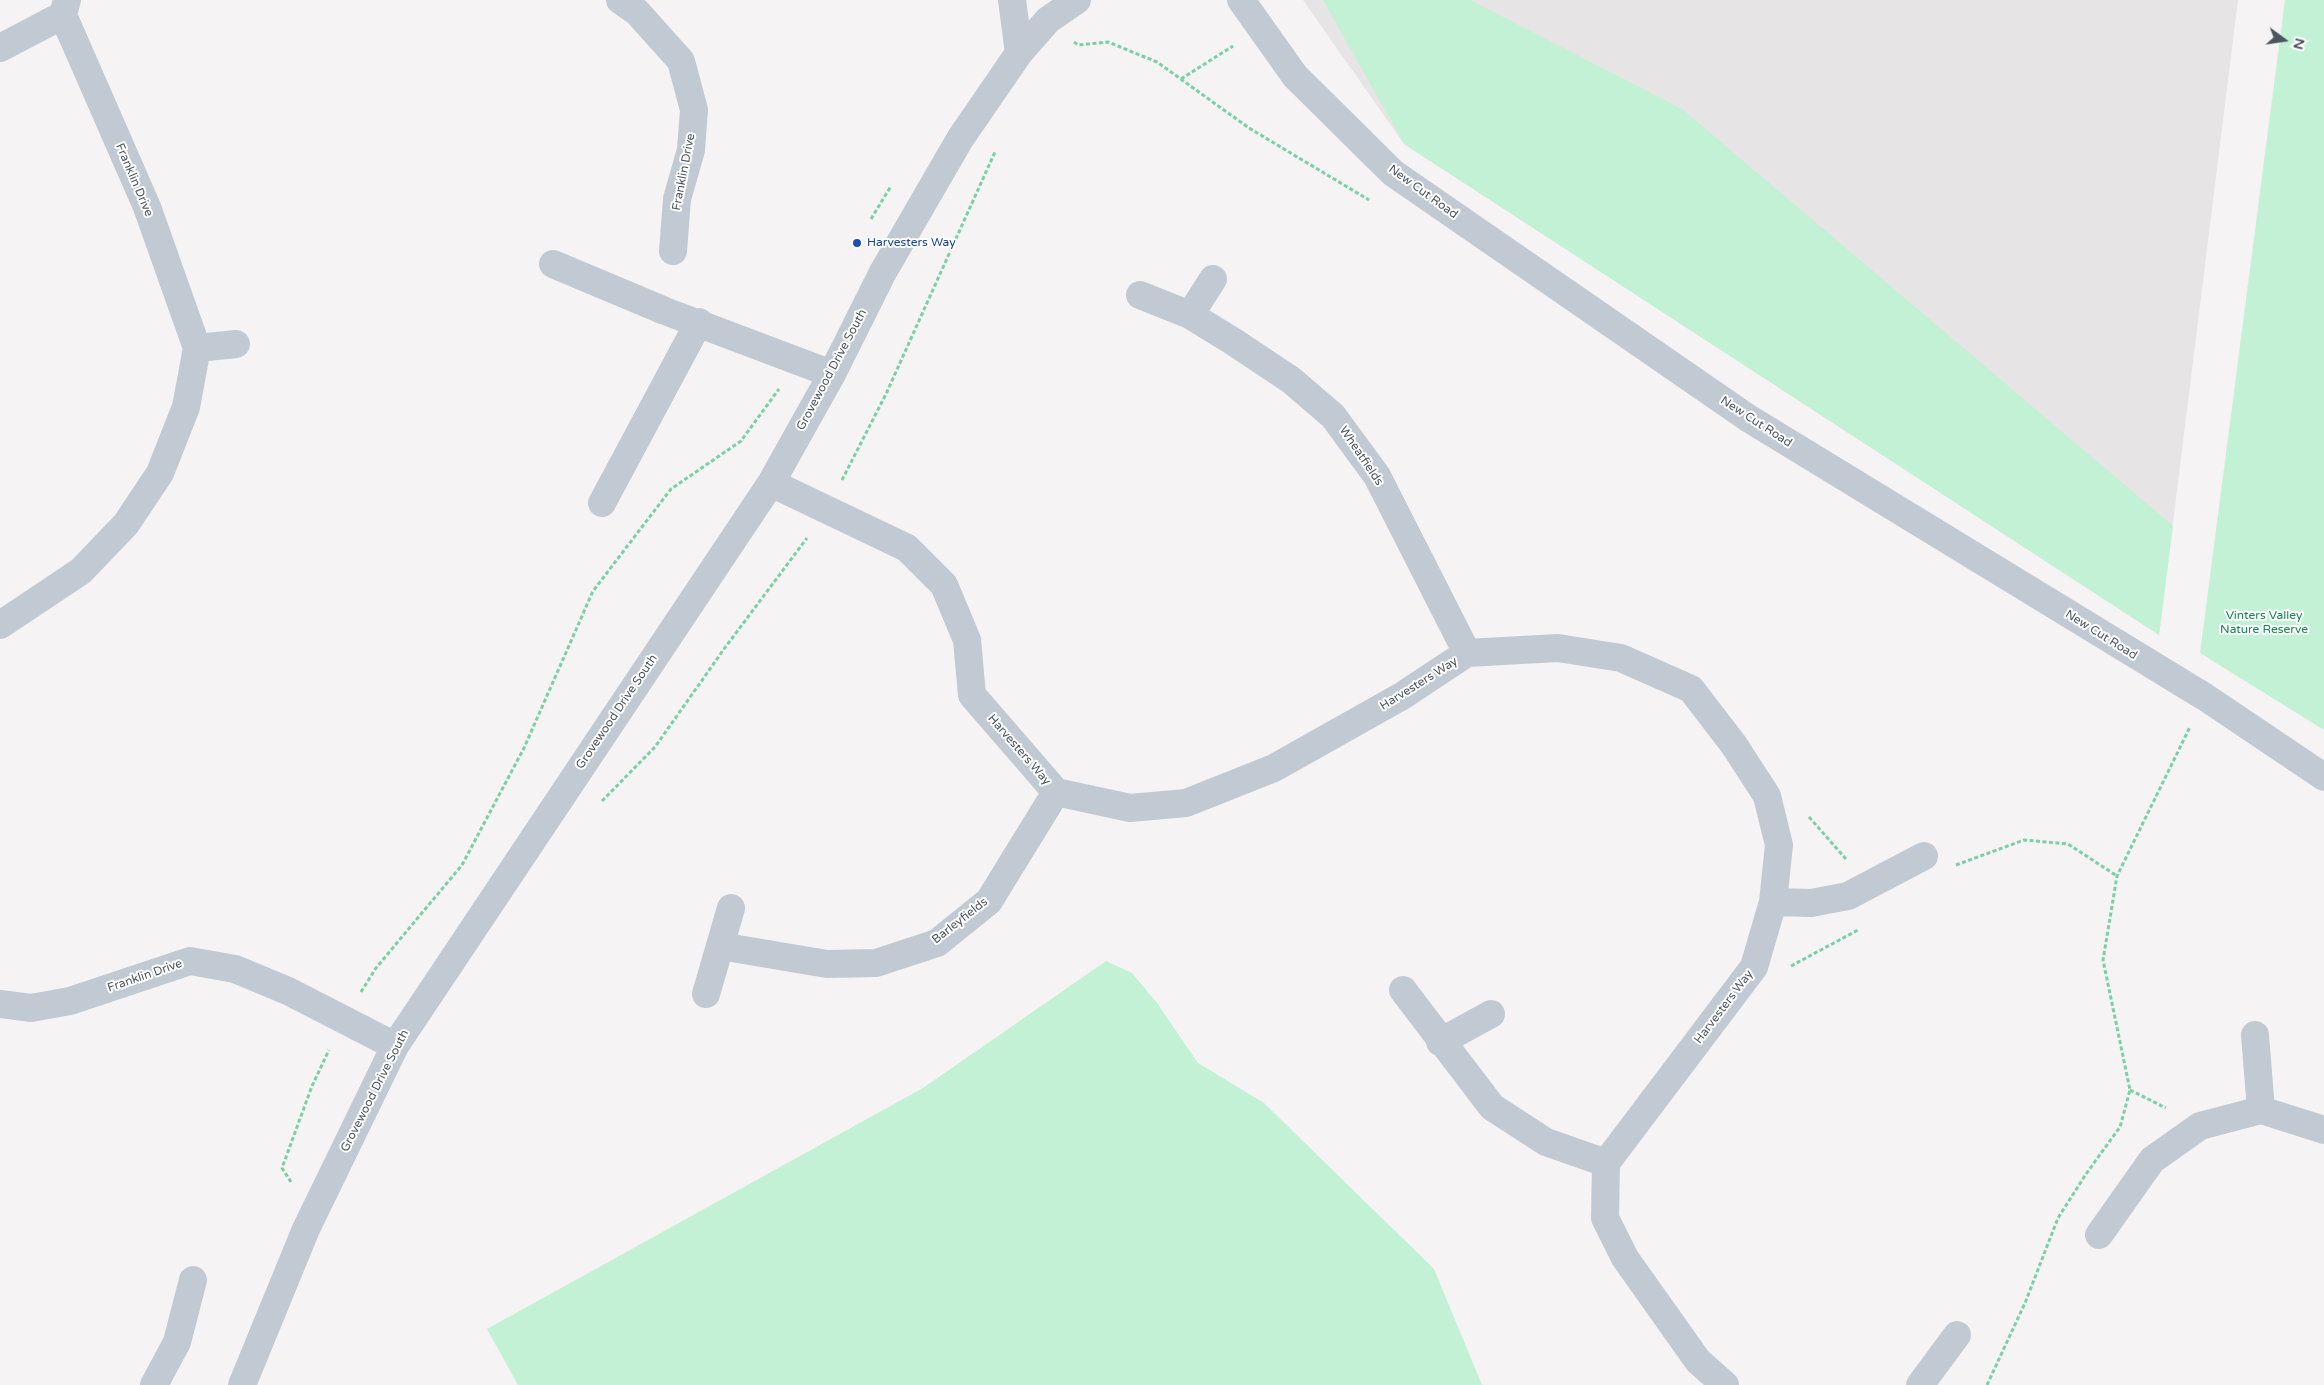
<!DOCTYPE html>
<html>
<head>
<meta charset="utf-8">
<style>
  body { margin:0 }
  #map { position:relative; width:2324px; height:1385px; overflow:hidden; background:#f5f3f3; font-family:"Varela Round",sans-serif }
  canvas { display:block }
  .north { position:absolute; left:2259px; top:15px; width:50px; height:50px; -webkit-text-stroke:4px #fff; paint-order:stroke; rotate:104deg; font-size:14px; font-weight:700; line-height:20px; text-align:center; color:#4a5661 }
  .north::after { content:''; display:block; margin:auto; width:18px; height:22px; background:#4a5661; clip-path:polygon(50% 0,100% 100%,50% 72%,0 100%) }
</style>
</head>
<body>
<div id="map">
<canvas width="2324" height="1385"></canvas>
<div class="north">N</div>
</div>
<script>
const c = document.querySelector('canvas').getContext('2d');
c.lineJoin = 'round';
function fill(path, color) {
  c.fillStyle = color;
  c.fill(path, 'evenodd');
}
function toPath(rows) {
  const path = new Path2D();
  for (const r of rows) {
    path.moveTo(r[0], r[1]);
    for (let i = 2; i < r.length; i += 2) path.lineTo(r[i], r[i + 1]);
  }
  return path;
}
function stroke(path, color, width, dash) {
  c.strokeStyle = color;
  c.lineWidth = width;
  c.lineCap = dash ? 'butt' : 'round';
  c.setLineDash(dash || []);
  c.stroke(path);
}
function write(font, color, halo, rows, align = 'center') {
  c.font = font + ' "Varela Round",sans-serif';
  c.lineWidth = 4;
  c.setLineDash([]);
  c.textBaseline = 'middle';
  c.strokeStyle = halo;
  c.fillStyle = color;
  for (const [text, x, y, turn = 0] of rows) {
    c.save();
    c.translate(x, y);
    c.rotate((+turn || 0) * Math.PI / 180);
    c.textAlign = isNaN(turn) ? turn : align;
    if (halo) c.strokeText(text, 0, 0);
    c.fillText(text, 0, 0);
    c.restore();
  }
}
fill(toPath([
  [1303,0,2238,0,2159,635,1404,144]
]), '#e6e4e5');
fill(toPath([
  [1323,0,1470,0,1682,109,2173,526,2159,635,1404,144],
  [2285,0,2324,0,2324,730,2200,653],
  [1106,961,1132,973,1157,1003,1198,1063,1264,1103,1434,1269,1482,1385,518,1385,487,1329,923,1088]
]), '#c3f1d5');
stroke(toPath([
  [1074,42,1078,45,1108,42,1157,62,1249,128,1369,200],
  [1181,79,1233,46],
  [871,219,891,186],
  [842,480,886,394,995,152],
  [602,801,655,747,724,649,807,538],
  [1809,817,1846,859],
  [1956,865,2024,840,2068,844,2117,876],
  [1791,966,1858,930],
  [361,992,376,968,462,865,524,748,593,591,671,489,741,441,779,389],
  [2130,1090,2166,1108],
  [291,1182,282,1168,312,1086,329,1050],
  [1987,1385,2025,1303,2058,1218,2086,1174,2120,1127,2130,1090,2103,960,2117,876,2190,727]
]), '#7ad0a6', 3, [4, 2.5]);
stroke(toPath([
  [620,0,637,12,681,61,694,110,691,150,677,199,673,251],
  [1012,0,1019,53],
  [1241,0,1295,76,1393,173,1748,418,2205,697,2324,777],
  [0,48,63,15],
  [553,264,665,311,832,374],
  [1140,295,1190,315,1234,342,1291,380,1333,416,1377,476,1467,653],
  [1190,315,1213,279],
  [197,348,236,344],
  [771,483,907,548,944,585,967,640,972,695,1056,792,1130,808,1186,803,1274,768,1402,696,1467,653,1558,648,1621,658,1691,689,1734,745,1767,796,1779,845,1773,902,1754,967,1606,1163,1605,1218,1625,1258,1698,1361,1725,1385],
  [602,503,699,322],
  [0,625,81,571,126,524,160,473,186,407,197,348,147,207,63,15,67,0],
  [1773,902,1811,903,1848,896,1924,856],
  [720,946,827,964,876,963,937,943,989,901,1056,792],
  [1403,990,1492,1107,1546,1142,1606,1163],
  [706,994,731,908],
  [0,1004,31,1008,70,1001,190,961,235,969,288,991,395,1046],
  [2255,1035,2261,1110],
  [1440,1042,1491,1014],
  [2099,1235,2152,1160,2200,1126,2261,1110,2324,1130],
  [154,1385,177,1342,193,1280],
  [242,1385,306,1229,395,1046,771,483,832,374,883,272,960,139,1019,53,1048,20,1077,0],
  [1920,1385,1957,1335]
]), '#c1cad2', 28);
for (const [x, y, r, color] of [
  [857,243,5,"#1a4fb4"]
]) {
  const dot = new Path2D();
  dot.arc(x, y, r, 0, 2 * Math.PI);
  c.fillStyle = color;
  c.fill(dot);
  stroke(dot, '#fff', 2);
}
write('12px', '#4a5661', '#fff', [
  ["Franklin Drive",684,172,-79],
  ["Franklin Drive",134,180,67],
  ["New Cut Road",1423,192,36],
  ["Grovewood Drive South",832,370,-62],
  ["New Cut Road",1756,422,33],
  ["Wheatfields",1361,456,56],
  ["New Cut Road",2101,635,32],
  ["Harvesters Way",1419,684,-32],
  ["Grovewood Drive South",617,712,-56],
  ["Harvesters Way",1019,750,49],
  ["Barleyfields",960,921,-38],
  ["Franklin Drive",145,976,-19],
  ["Harvesters Way",1724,1007,-53],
  ["Grovewood Drive South",375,1091,-63]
]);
write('12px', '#164399', '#fff', [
  ["Harvesters Way",867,243]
], 'left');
write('12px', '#17864f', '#fff', [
  ["Vinters Valley",2264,616],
  ["Nature Reserve",2264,630]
]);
</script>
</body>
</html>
